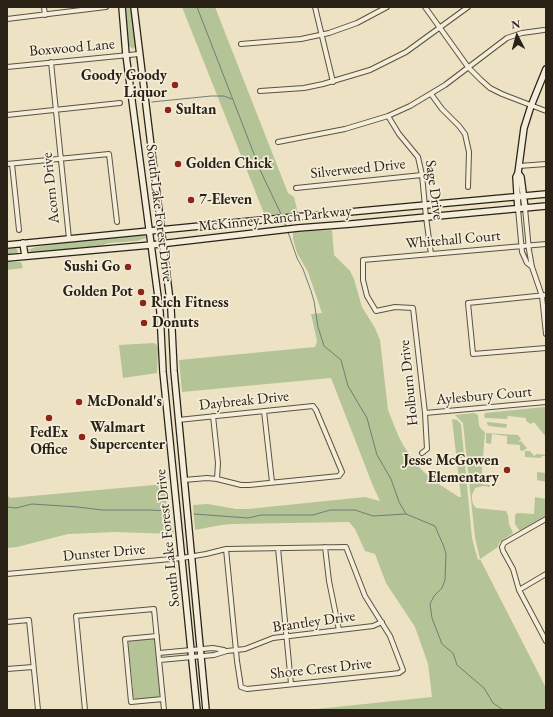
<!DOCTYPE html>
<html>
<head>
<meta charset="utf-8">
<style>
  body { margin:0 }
  #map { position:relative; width:553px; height:717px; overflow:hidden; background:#ede3c4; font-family:"EB Garamond",serif }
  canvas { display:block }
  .frame { position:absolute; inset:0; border:8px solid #2a2117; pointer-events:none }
  .north { position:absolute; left:497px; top:16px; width:40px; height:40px; -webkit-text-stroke:3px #f3edd9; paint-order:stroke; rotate:354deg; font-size:11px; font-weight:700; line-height:16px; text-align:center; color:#2a2117 }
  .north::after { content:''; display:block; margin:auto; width:14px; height:18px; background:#2a2117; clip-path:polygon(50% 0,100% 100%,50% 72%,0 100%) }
</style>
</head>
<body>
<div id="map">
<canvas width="553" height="717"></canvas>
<div class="frame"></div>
<div class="north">N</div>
</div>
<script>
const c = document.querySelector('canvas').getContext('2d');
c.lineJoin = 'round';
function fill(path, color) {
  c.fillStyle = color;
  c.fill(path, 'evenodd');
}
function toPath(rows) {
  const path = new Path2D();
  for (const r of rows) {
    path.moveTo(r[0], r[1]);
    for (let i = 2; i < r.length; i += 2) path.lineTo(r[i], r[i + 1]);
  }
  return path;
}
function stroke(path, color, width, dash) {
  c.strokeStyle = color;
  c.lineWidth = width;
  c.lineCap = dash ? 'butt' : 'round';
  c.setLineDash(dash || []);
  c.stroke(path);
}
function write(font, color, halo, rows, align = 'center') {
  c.font = font + ' "EB Garamond",serif';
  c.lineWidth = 3.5;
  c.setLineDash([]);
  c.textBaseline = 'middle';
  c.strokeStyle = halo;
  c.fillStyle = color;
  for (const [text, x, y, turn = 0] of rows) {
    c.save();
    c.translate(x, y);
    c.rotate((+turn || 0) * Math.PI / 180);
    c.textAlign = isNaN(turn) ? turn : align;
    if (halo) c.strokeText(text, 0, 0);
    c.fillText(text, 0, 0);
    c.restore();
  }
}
fill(toPath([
  [125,7,131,7,136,46,133,49,129,46],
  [182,7,215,7,288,193,294,197,298,213,265,216],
  [332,230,334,255,350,271,354,279,362,307,375,328,380,340,388,410,398,435,403,445,417,465,426,474,434,481,459,497,461,497,452,419,457,420,461,424,472,538,478,560,480,559,475,538,463,423,455,415,474,413,478,415,479,425,481,429,485,432,481,484,490,485,490,487,483,486,475,488,472,495,472,499,473,504,476,508,506,511,508,515,509,524,513,533,499,543,498,547,480,559,546,688,546,710,307,710,432,697,428,664,415,627,386,583,375,554,365,551,355,529,349,522,232,524,221,525,195,530,193,505,208,504,236,509,248,509,365,497,380,501,373,486,331,378,182,392,179,360,315,347,317,341,311,314,322,313,308,272,297,253,293,239,293,232],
  [140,235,145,236,146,238,137,241,109,243,95,248,58,251,32,252,28,250,36,247,72,241],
  [14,247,17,249,18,252,16,253,7,255,7,248],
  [7,262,21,262,23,268,7,270],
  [154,343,157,345,158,350,157,373,123,378,119,345],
  [544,407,546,408,546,437,534,422,531,424,526,421,526,418,508,416,507,419,485,418,484,416,485,413],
  [487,422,507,424,506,428,489,426,487,424],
  [486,433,518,435,521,439,518,442,521,441,527,448,523,451,520,450,520,445,507,444,507,436,492,434,491,444,486,443],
  [525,451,530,451,534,456,537,454,546,455,546,456,542,456,541,458,525,457],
  [537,472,546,473,546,482,537,480],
  [165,484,174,534,115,532,68,534,17,547,7,548,7,495,10,498],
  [535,497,546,499,546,516,522,530,519,530,515,524,515,515,517,513,534,514],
  [153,638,156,640,159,689,161,689,161,695,160,697,135,699,132,694,132,689,133,688,128,643,130,640]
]), '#b4c497');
stroke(toPath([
  [197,7,261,172,282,216],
  [152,102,211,96,224,96,232,99],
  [284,221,286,227],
  [288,232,297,258,303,269,311,291,314,301,318,327,324,346,341,360,348,386,367,418,377,455,391,479,399,502,406,514],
  [7,507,16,508,32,504,78,507,102,510,150,510,170,511],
  [194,514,248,518,261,515,313,515,330,510,355,510,373,516,406,514,435,526,444,547,446,554,445,580,442,588,434,596,430,604,432,618,442,644,453,653,457,665,484,688,493,703,503,710]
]), '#6d7f78', 1);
const street = toPath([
  [44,7,45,15],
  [315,7,333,82],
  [425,7,468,67,481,80,490,88,502,94,546,111],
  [7,19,106,7],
  [241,44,301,39,329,33,357,23,387,7],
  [51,62,69,239],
  [7,67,139,54],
  [260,91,304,88,323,84,370,70,406,52,468,7],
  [431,94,442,109,459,126,465,134,469,152,468,187],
  [7,115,120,103],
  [388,116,399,134,418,157,422,175,426,217,431,254],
  [278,142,345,129,388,116,410,106,445,85,507,38,522,33,544,30],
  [7,164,109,154,117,222],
  [12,164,19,230],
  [519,166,546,164],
  [296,188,422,175],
  [525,208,529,250,532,267,542,296,546,334],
  [518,209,522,252,527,263,532,267],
  [546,295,468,303,473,354,546,348],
  [264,411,272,482],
  [425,413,546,402],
  [213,416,218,463,217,479],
  [178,420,313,406,316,410,342,472,339,476,249,485,241,485,217,479,207,478,184,480],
  [422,453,427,449,425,413,413,308,395,307,376,311,367,296,363,280,363,260,546,244],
  [546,519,504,543,502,547,503,551,513,569,519,590,546,641],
  [325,547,329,581,339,630],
  [278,548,291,684],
  [7,574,182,558,206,554,226,549,346,547,365,596,390,636,403,670,399,673,391,674,247,689,241,687,237,661,226,549],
  [519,590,546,574],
  [7,622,29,620,38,710],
  [157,636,125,639,131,702,163,699],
  [159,653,213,648,224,650],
  [160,660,214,655,227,651,245,649,273,638,373,626,382,622],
  [7,669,33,667],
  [85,710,76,616,154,609,164,710]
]);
const secondary = toPath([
  [122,7,126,55,160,312,163,372,197,710],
  [134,7,171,309,174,371,206,710],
  [518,173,521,177,525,208],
  [518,209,516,177,518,173,524,128,531,106,546,69],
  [23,243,25,256],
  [7,245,251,221,546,194],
  [7,258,151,245,298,228,351,224,546,206]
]);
stroke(street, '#5b5242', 6);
stroke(secondary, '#2a2117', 8);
stroke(street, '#f3edd9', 4);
stroke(secondary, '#f3edd9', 5.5);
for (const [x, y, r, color] of [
  [175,85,4,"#8f2418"],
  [168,110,4,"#8f2418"],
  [178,164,4,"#8f2418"],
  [191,200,4,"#8f2418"],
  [128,267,4,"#8f2418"],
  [141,292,4,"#8f2418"],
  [143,303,4,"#8f2418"],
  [144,323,4,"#8f2418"],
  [79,402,4,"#8f2418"],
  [49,418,4,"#8f2418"],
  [82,437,4,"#8f2418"],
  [507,470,4,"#8f2418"]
]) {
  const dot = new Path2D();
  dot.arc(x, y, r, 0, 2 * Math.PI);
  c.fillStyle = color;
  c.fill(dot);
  stroke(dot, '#f3edd9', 1.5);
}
write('15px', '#2a2117', '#f3edd9', [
  ["Boxwood Lane",72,48,-5],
  ["Silverweed Drive",358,169,-6],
  ["Acorn Drive",51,188,-96],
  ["Sage Drive",434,190,82],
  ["South Lake Forest Drive",159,213,83],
  ["McKinney Ranch Parkway",275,219,-6],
  ["Whitehall Court",453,240,-5],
  ["Holburn Drive",409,383,-96],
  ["Aylesbury Court",484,396,-5],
  ["Daybreak Drive",244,401,-6],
  ["South Lake Forest Drive",168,538,-96],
  ["Dunster Drive",104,553,-5],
  ["Brantley Drive",314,622,-8],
  ["Shore Crest Drive",321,669,-6]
]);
write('bold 15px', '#2a2117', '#f3edd9', [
  ["Goody Goody",167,76,"right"],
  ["Liquor",167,93,"right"],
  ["Sultan",176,110],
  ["Golden Chick",186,164],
  ["7-Eleven",199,200],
  ["Sushi Go",120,267,"right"],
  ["Golden Pot",133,292,"right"],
  ["Rich Fitness",151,303],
  ["Donuts",152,323],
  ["McDonald's",87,402],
  ["Walmart",90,428],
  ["Supercenter",90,445],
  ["FedEx",49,433,"center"],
  ["Office",49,450,"center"],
  ["Jesse McGowen",499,461,"right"],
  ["Elementary",499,478,"right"]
], 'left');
</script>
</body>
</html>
